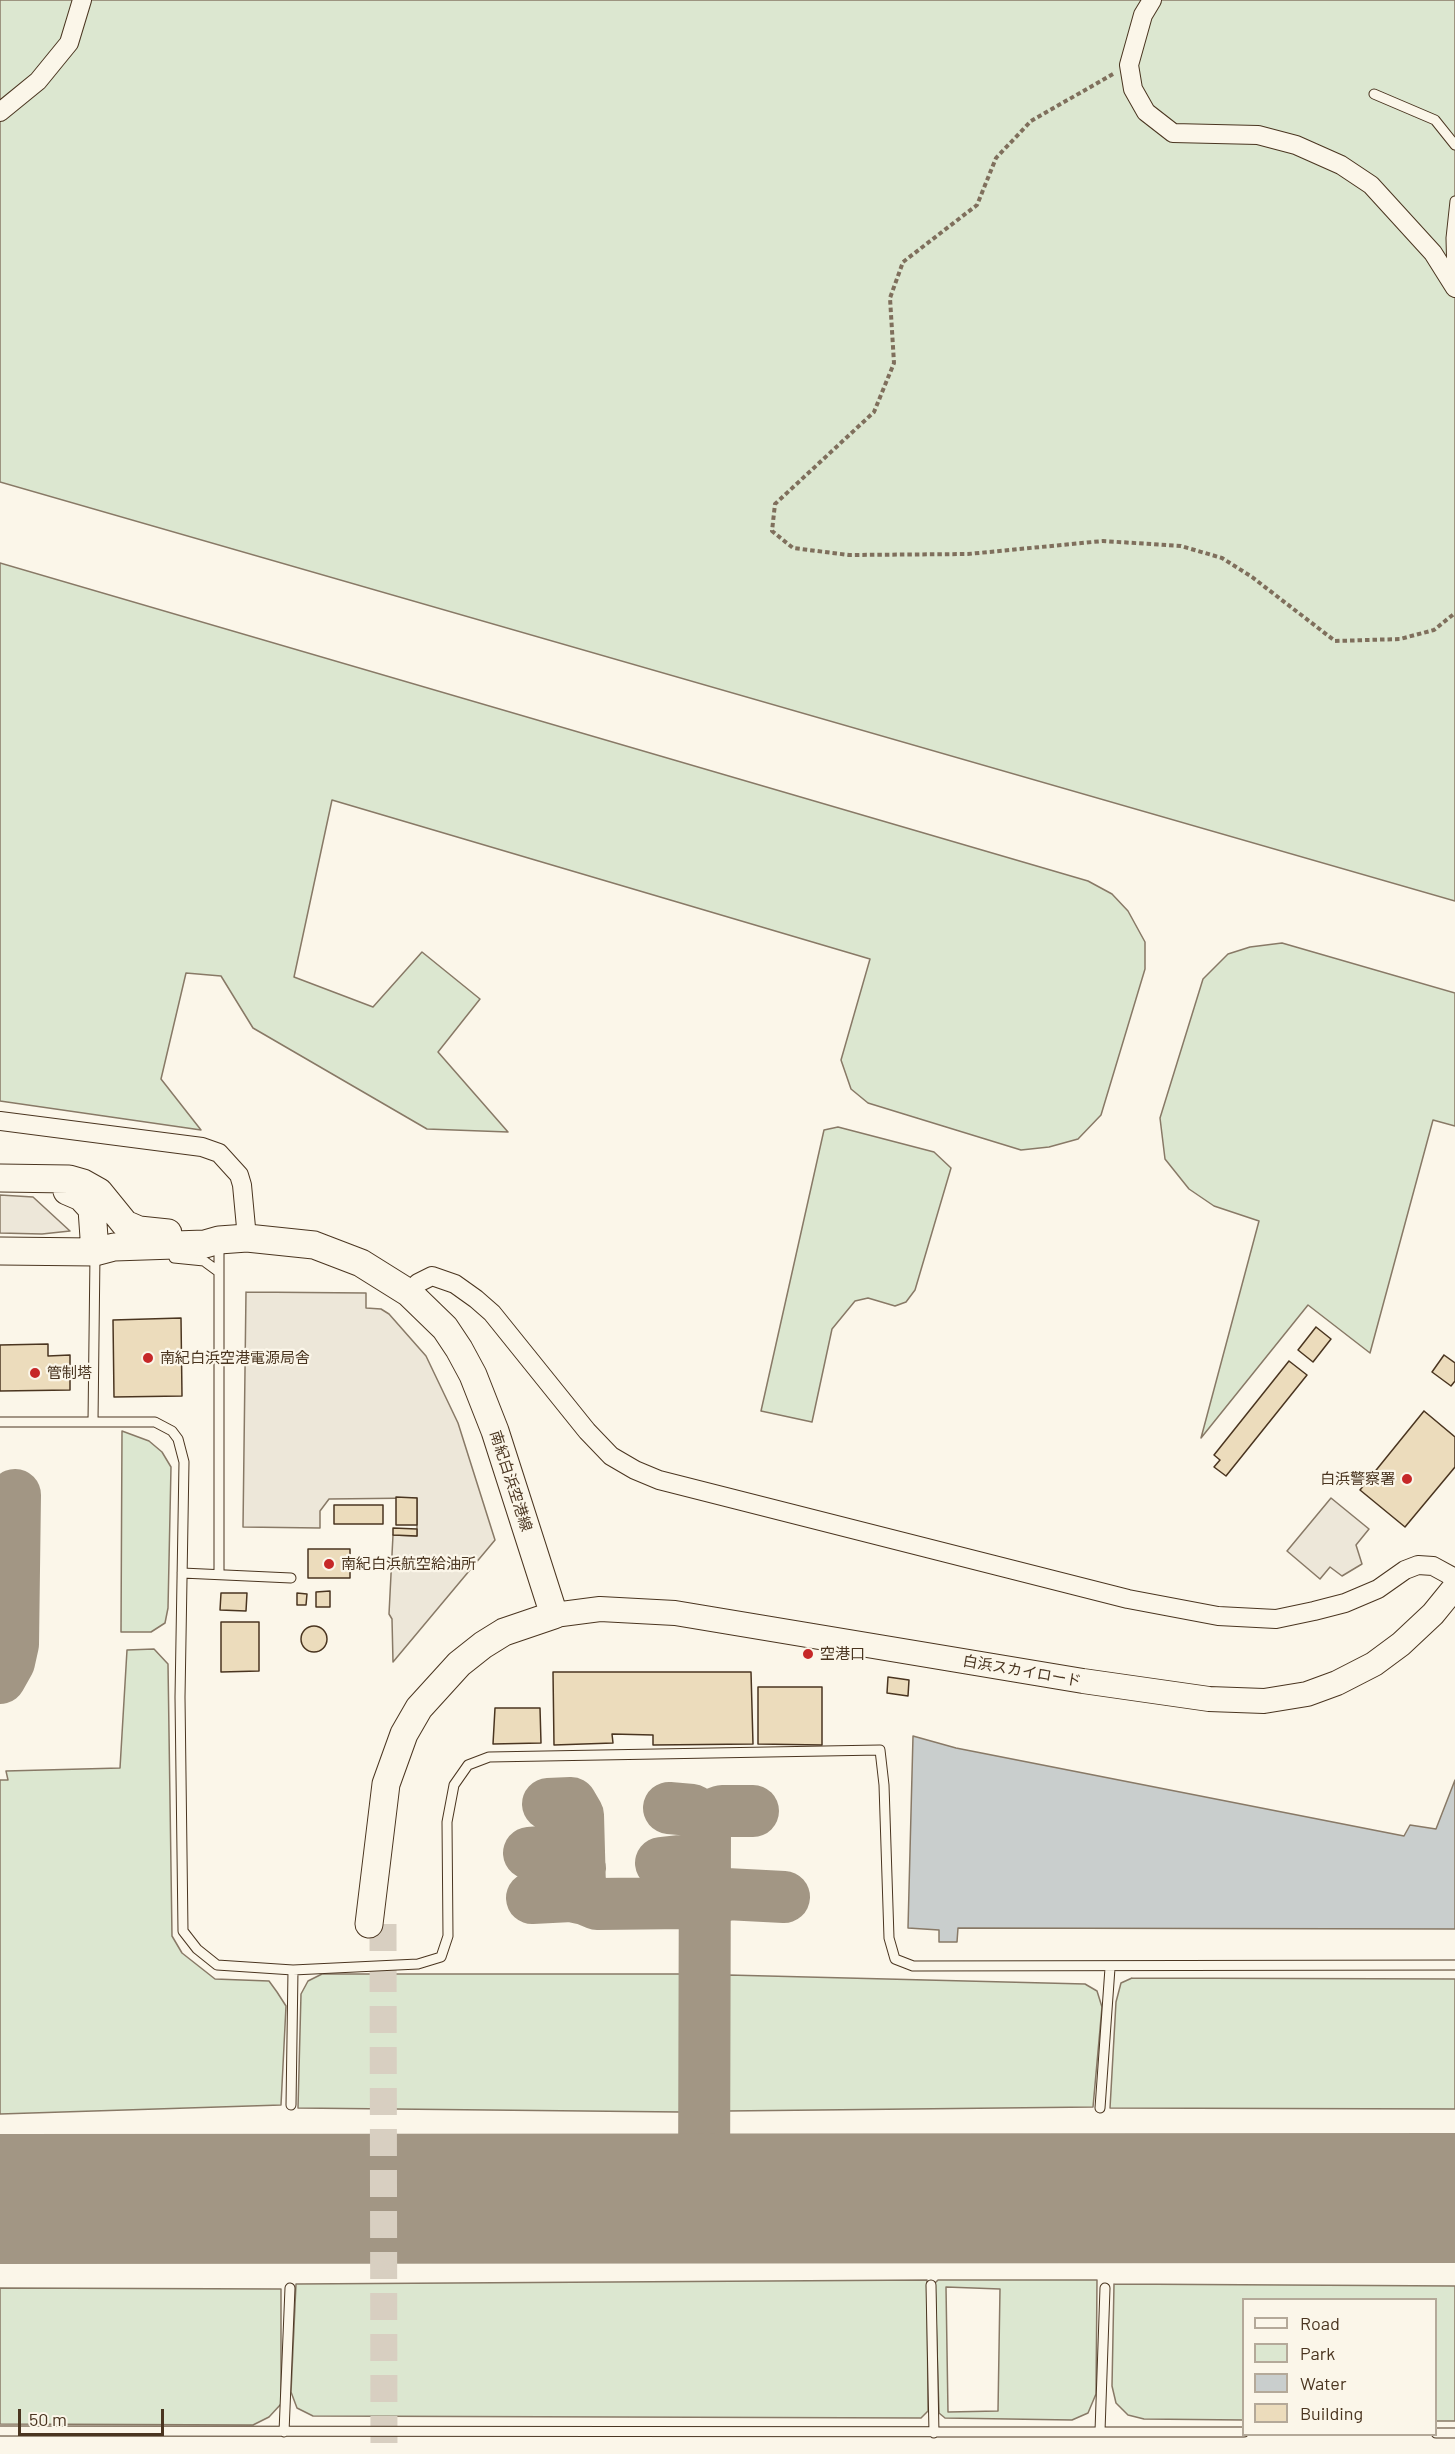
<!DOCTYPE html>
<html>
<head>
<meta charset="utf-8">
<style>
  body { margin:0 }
  #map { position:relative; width:1455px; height:2454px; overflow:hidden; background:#fbf6e9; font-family:Barlow,sans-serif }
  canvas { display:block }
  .legend { position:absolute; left:1242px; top:2298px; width:195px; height:138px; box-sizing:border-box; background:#fbf6e9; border:2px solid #b4a999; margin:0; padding:8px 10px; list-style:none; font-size:18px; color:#4a3520 }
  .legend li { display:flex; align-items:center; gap:12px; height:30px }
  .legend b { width:30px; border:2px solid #b4a999 }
  .scale { position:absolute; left:18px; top:2409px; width:146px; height:27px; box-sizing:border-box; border:3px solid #4a3520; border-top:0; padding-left:8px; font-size:18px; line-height:21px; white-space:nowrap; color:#4a3520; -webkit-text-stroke:4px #fbf6e9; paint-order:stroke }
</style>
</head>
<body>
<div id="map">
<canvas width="1455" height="2454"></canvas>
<ul class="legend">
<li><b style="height:8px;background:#fbf6e9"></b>Road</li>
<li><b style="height:16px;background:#dce7d0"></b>Park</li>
<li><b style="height:16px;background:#c9cecd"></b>Water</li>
<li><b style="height:16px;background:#ecdcbc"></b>Building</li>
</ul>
<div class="scale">50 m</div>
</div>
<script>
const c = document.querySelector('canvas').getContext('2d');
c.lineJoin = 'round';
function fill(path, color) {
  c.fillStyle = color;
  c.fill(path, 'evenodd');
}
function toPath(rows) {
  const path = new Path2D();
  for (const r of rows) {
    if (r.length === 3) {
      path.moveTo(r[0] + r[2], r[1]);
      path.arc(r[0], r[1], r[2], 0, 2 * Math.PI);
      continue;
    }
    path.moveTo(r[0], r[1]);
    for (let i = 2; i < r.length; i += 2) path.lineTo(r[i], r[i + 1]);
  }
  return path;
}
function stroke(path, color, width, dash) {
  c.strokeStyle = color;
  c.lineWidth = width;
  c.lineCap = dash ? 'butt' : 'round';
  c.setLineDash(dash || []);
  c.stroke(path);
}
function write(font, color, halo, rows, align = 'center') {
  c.font = font + ' Barlow,"Noto Sans JP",sans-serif';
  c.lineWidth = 4.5;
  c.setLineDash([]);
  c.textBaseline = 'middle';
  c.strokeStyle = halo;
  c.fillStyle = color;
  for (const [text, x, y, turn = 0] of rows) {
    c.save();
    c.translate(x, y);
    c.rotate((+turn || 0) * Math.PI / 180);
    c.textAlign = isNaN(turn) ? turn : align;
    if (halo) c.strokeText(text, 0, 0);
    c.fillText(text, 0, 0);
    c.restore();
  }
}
const green = toPath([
  [0,0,1455,0,1455,901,0,482,0,0],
  [0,563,1088,881,1112,894,1128,911,1145,942,1145,969,1101,1115,1078,1139,1049,1147,1021,1150,868,1103,851,1089,841,1060,870,959,332,800,294,977,373,1007,422,952,480,999,438,1052,508,1132,427,1129,253,1028,221,976,186,973,161,1079,201,1130,0,1101,0,563],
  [1282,943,1455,993,1455,1126,1433,1120,1370,1353,1308,1305,1201,1438,1259,1221,1214,1206,1189,1189,1165,1159,1160,1118,1203,979,1228,954,1250,947,1282,943],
  [838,1127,934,1152,951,1168,915,1290,906,1302,895,1306,868,1298,855,1301,832,1329,812,1422,761,1411,824,1130,838,1127],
  [122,1431,149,1441,162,1452,171,1467,168,1608,165,1623,151,1632,121,1632,122,1431],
  [154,1649,168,1664,172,1936,182,1953,215,1979,269,1981,277,1992,286,2006,281,2105,0,2114,0,1780,8,1780,6,1771,120,1768,127,1650,154,1649],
  [322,1974,686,1974,680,2112,298,2108,301,1994,308,1981,322,1974],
  [728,1975,1085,1984,1097,1991,1102,2007,1093,2107,727,2111,728,1975],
  [1132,1978,1455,1979,1455,2109,1110,2108,1116,2002,1121,1983,1132,1978],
  [927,2280,928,2411,921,2418,313,2416,297,2408,291,2392,296,2284,927,2280],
  [938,2280,1097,2280,1096,2394,1088,2413,1072,2420,945,2418,939,2413,935,2283,938,2280],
  [946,2287,1000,2289,998,2411,948,2412,946,2287],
  [1114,2284,1455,2286,1455,2421,1436,2421,1436,2300,1244,2300,1243,2420,1144,2419,1128,2415,1116,2403,1112,2386,1114,2284],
  [0,2288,281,2289,281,2404,269,2417,253,2425,0,2424,0,2288]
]);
fill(green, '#dce7d0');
stroke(green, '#887966', 1.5);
const parking = toPath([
  [0,1195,33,1197,70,1231,42,1234,0,1233,0,1195],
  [246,1292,366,1293,366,1308,381,1309,389,1314,426,1356,458,1423,495,1540,393,1662,392,1619,389,1614,393,1535,417,1536,417,1498,329,1499,320,1511,320,1528,243,1527,246,1292],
  [1331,1498,1369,1529,1356,1545,1362,1564,1342,1576,1330,1567,1320,1579,1287,1551,1331,1498]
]);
fill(parking, '#ede7d9');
stroke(parking, '#887966', 1.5);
const water = toPath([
  [913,1736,956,1748,1404,1836,1410,1825,1436,1829,1455,1780,1455,1929,958,1928,957,1942,939,1942,939,1930,908,1928,913,1736]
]);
fill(water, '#c9cecd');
stroke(water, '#887966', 1.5);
stroke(toPath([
  [0,1678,9,1662,13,1644,15,1495],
  [548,1804,571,1803,578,1815,580,1888,585,1899,597,1904,687,1903,698,1907,704,1917],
  [669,1808,692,1810,702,1816,705,1827,704,2199],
  [705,1827,711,1815,722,1811,753,1811],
  [529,1853,555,1851,570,1857,580,1868],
  [661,1863,688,1860,697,1864,704,1875],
  [532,1898,571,1896,585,1899],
  [704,1917,711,1902,726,1894,784,1897]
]), '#a29684', 52);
stroke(toPath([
  [0,2199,1455,2198]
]), '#a29684', 130);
const building = toPath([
  [181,1318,182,1396,114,1397,113,1320,181,1318],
  [1316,1327,1331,1339,1313,1362,1298,1350,1316,1327],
  [48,1344,48,1356,70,1355,70,1390,0,1391,0,1345,48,1344],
  [1444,1355,1455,1363,1455,1381,1451,1386,1432,1372,1444,1355],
  [1289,1361,1307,1375,1226,1476,1214,1467,1220,1460,1214,1455,1289,1361],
  [1424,1411,1455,1437,1455,1467,1405,1527,1360,1490,1424,1411],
  [396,1497,417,1498,417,1525,396,1525,396,1497],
  [334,1505,383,1505,383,1524,334,1524,334,1505],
  [393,1528,417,1529,417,1536,393,1535,393,1528],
  [308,1549,350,1549,350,1578,308,1578,308,1549],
  [330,1591,330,1607,316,1607,316,1592,330,1591],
  [221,1593,247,1593,246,1611,220,1610,221,1593],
  [297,1593,307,1594,306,1605,297,1605,297,1593],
  [221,1622,259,1622,259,1671,221,1672,221,1622],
  [314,1639,13],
  [553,1672,751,1672,753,1744,653,1745,653,1735,612,1734,613,1743,554,1745,553,1672],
  [888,1677,909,1680,908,1696,887,1693,888,1677],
  [758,1687,822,1687,822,1745,758,1744,758,1687],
  [495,1708,540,1708,541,1743,493,1744,495,1708]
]);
fill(building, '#ecdcbc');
stroke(building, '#4a3520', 1.5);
stroke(toPath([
  [383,1924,384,2454]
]), '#d8cfc1', 27, [27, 14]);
const lane = toPath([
  [1374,94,1435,120,1455,145],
  [1452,278,1451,238,1455,201],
  [174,1258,204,1261,219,1272],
  [93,1421,95,1254],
  [0,1422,155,1422,172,1431,178,1439,184,1462,180,1697,183,1931,197,1949,217,1965,293,1970,418,1964,441,1957,448,1936,447,1822,454,1785,468,1765,489,1757,880,1750,884,1785,889,1938,895,1959,913,1966,1455,1965],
  [182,1573,291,1578],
  [219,1574,219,1242],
  [291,2105,293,1970],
  [1100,2108,1110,1968],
  [931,2285,934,2433],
  [0,2431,1244,2432],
  [1100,2431,1105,2288],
  [284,2432,290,2288],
  [1436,2433,1455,2433]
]);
const street = toPath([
  [1152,0,1143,15,1129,65,1133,89,1146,112,1173,133,1258,135,1296,145,1341,165,1371,185,1433,253,1455,288],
  [0,112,38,81,69,43,82,0],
  [0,1121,202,1147,219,1153,239,1175,242,1185,247,1238],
  [409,1293,418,1283,432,1276,455,1284,476,1299,492,1313,587,1431,611,1456,635,1470,659,1480,1128,1599,1218,1616,1276,1619,1314,1611,1345,1603,1378,1589,1405,1570,1418,1565,1433,1566,1455,1578]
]);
const secondary = toPath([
  [554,1615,600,1609,675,1613,1083,1681,1209,1699,1264,1701,1307,1694,1337,1683,1374,1664,1401,1644,1433,1614,1455,1587]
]);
const primary = toPath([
  [0,1178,69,1179,83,1183,99,1192,125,1224,139,1230,168,1233],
  [67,1191,81,1197,92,1209,95,1252],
  [0,1251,95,1252,114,1247,205,1244,219,1240,247,1238,314,1245,361,1263,409,1293,445,1328,459,1349,473,1375,495,1431,554,1615,504,1632,483,1645,459,1664,419,1708,404,1734,386,1784,369,1924]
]);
stroke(lane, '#4a3520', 11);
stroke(street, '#4a3520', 20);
stroke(secondary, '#4a3520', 26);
stroke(primary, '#4a3520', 29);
stroke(toPath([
  [1113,74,1031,121,996,158,977,205,903,262,890,298,894,363,874,412,775,504,772,531,793,548,849,555,968,554,1103,541,1181,546,1222,558,1252,577,1335,641,1400,639,1434,630,1455,613]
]), '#7f6f5c', 4, [4.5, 3]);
stroke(lane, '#fbf6e9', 9);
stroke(street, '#fbf6e9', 18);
stroke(secondary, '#fbf6e9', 24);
stroke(primary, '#fbf6e9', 27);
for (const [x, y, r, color] of [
  [148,1358,6,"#c62828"],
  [35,1373,6,"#c62828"],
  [1407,1479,6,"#c62828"],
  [329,1564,6,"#c62828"],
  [808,1654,6,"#c62828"]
]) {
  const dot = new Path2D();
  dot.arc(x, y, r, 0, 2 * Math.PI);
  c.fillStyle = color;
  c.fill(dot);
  stroke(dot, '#fbf6e9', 2);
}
write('15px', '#4a3520', '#fbf6e9', [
  ["南紀白浜空港電源局舎",160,1358],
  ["管制塔",47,1373],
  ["白浜警察署",1395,1479,"right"],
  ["南紀白浜航空給油所",341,1564],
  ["空港口",820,1654]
], 'left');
write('15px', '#4a3520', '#fbf6e9', [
  ["南紀白浜空港線",511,1481,72],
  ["白浜スカイロード",1022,1671,10]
]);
</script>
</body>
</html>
